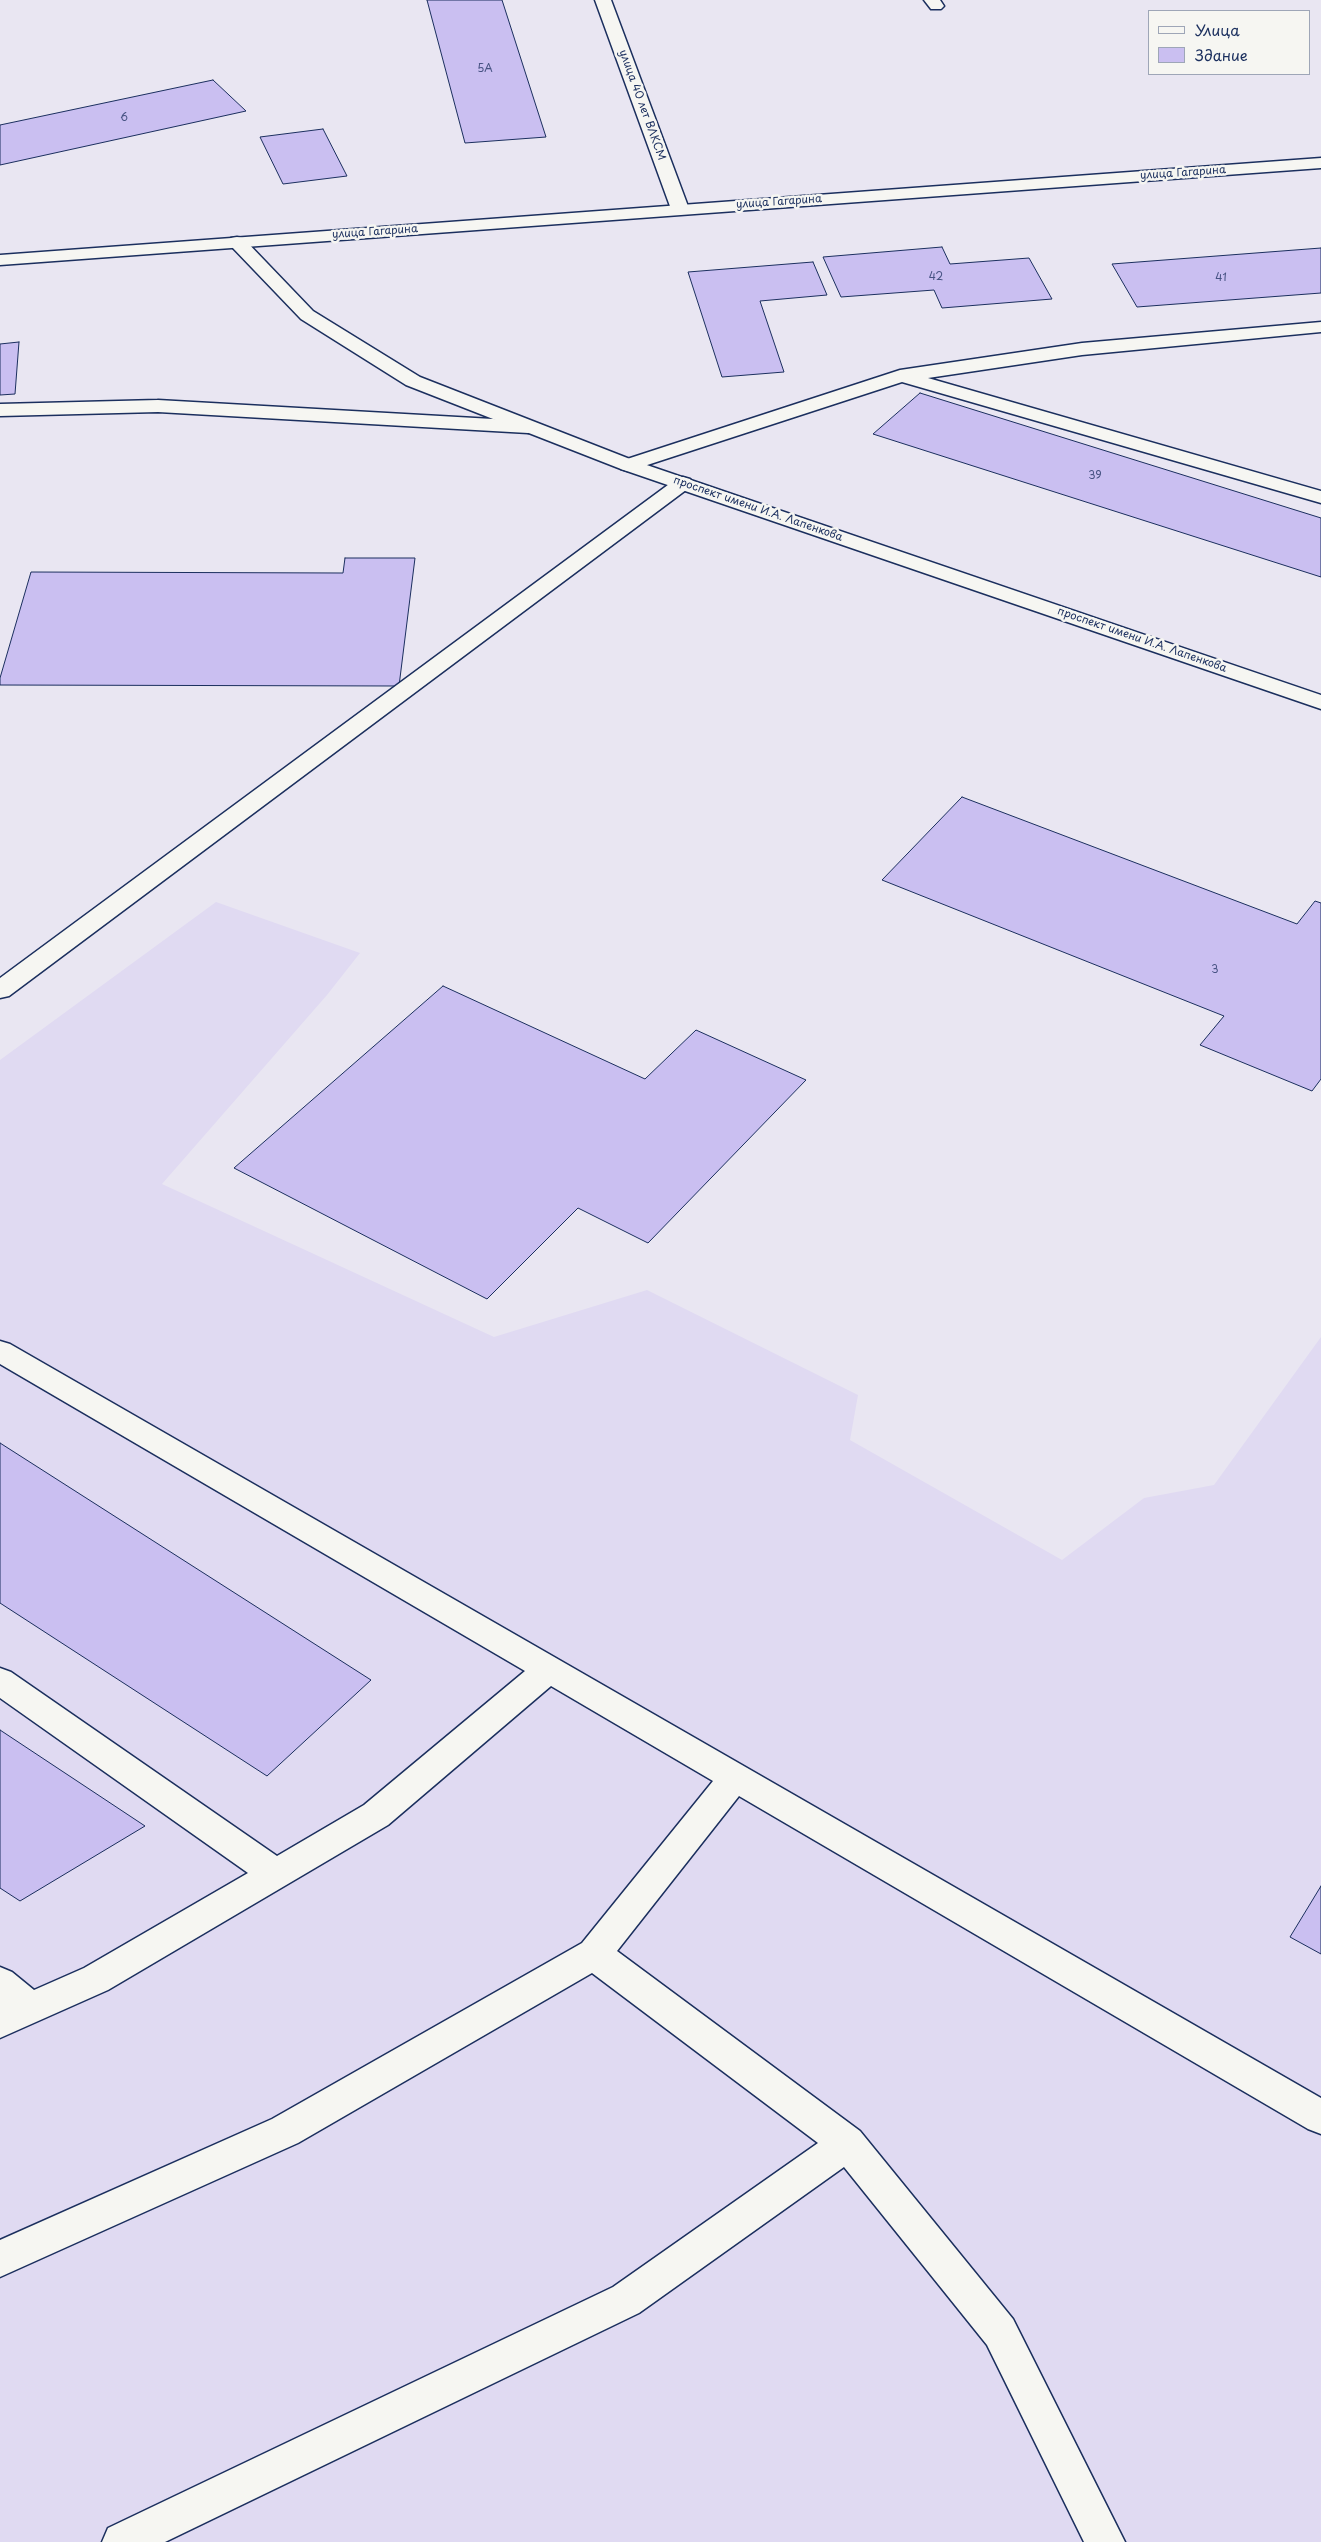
<!DOCTYPE html>
<html>
<head>
<meta charset="utf-8">
<style>
  body { margin:0 }
  #map { position:relative; width:1321px; height:2542px; overflow:hidden; background:#e9e6f2; font-family:"Playpen Sans",sans-serif }
  canvas { display:block }
  .legend { position:absolute; left:1148px; top:10px; width:162px; height:65px; box-sizing:border-box; background:#f6f6f2; border:1px solid #9ea6b7; margin:0; padding:6px 9px; list-style:none; font-size:15px; color:#1b2f5e }
  .legend li { display:flex; align-items:center; gap:10px; height:25px }
  .legend b { width:25px; border:1px solid #9ea6b7 }
</style>
</head>
<body>
<div id="map">
<canvas width="1321" height="2542"></canvas>
<ul class="legend">
<li><b style="height:6px;background:#f6f6f2"></b>Улица</li>
<li><b style="height:14px;background:#cabff1"></b>Здание</li>
</ul>
</div>
<script>
const c = document.querySelector('canvas').getContext('2d');
c.lineJoin = 'round';
function fill(path, color) {
  c.fillStyle = color;
  c.fill(path, 'evenodd');
}
function toPath(rows) {
  const path = new Path2D();
  for (const r of rows) {
    path.moveTo(r[0], r[1]);
    for (let i = 2; i < r.length; i += 2) path.lineTo(r[i], r[i + 1]);
  }
  return path;
}
function stroke(path, color, width, dash) {
  c.strokeStyle = color;
  c.lineWidth = width;
  c.lineCap = dash ? 'butt' : 'round';
  c.setLineDash(dash || []);
  c.stroke(path);
}
function write(font, color, halo, rows, align = 'center') {
  c.font = font + ' "Playpen Sans",sans-serif';
  c.lineWidth = 5;
  c.setLineDash([]);
  c.textBaseline = 'middle';
  c.strokeStyle = halo;
  c.fillStyle = color;
  for (const [text, x, y, turn = 0] of rows) {
    c.save();
    c.translate(x, y);
    c.rotate((+turn || 0) * Math.PI / 180);
    c.textAlign = isNaN(turn) ? turn : align;
    if (halo) c.strokeText(text, 0, 0);
    c.fillText(text, 0, 0);
    c.restore();
  }
}
fill(toPath([
  [216,902,360,953,327,995,162,1184,494,1337,647,1290,858,1395,850,1440,1062,1560,1144,1498,1214,1485,1321,1337,1321,2542,0,2542,0,1060]
]), '#e0daf2');
const building = toPath([
  [427,0,502,0,546,137,465,143,427,0],
  [213,80,246,111,0,165,0,125,213,80],
  [323,129,347,176,283,184,260,137,323,129],
  [942,247,950,264,1029,258,1052,299,942,308,934,290,841,297,823,257,942,247],
  [1321,248,1321,293,1137,307,1112,264,1321,248],
  [813,262,827,295,760,301,784,372,722,377,688,272,813,262],
  [19,342,15,394,0,395,0,344,19,342],
  [920,393,1321,518,1321,577,873,434,920,393],
  [345,558,415,558,399,686,0,685,0,678,31,572,343,573,345,558],
  [962,797,1297,924,1315,901,1321,903,1321,1079,1312,1091,1200,1045,1224,1016,882,880,962,797],
  [443,986,645,1079,696,1030,806,1080,648,1243,578,1208,487,1299,234,1168,443,986],
  [0,1443,371,1680,267,1776,0,1603,0,1443],
  [0,1730,145,1826,20,1901,0,1888,0,1730],
  [1321,1886,1321,1954,1290,1937,1321,1886]
]);
fill(building, '#cabff1');
stroke(building, '#1b2f5e', 1);
const lane = toPath([
  [924,0,940,0,944,6,941,9,931,9,924,0],
  [1321,322,1321,332,1082,355,928,378,1321,491,1321,503,902,382,635,469,628,471,621,469,618,465,621,461,900,370,1082,343,1321,322],
  [158,400,528,421,535,423,538,427,535,431,528,433,158,412,0,416,0,404,158,400],
  [683,477,690,479,693,483,690,487,9,996,0,998,0,978,676,479,683,477],
  [0,1341,10,1344,1321,2098,1321,2134,1308,2129,739,1796,617,1951,860,2131,1013,2319,1125,2542,1084,2542,987,2345,844,2167,639,2313,165,2542,102,2542,108,2528,613,2287,818,2143,592,1973,298,2143,0,2277,0,2240,272,2119,582,1943,713,1781,551,1686,388,1825,108,1990,0,2038,0,1967,12,1972,34,1990,84,1968,248,1873,0,1698,0,1668,11,1672,277,1856,364,1805,525,1671,0,1364,0,1341]
]);
const secondary = toPath([
  [595,0,611,0,689,209,686,213,674,213,671,209,595,0],
  [237,237,243,238,313,311,420,377,635,461,1321,695,1321,709,621,469,406,385,301,319,231,246,228,242,231,238,237,237]
]);
const primary = toPath([
  [1321,158,1321,168,0,265,0,255,1321,158]
]);
stroke(lane, '#1b2f5e', 3);
stroke(secondary, '#1b2f5e', 3);
stroke(primary, '#1b2f5e', 3);
fill(lane, '#f6f6f2');
fill(secondary, '#f6f6f2');
fill(primary, '#f6f6f2');
write('11px', '#475383', null, [
  ["5А",485,69],
  ["6",124,118],
  ["42",936,277],
  ["41",1221,278],
  ["39",1095,476],
  ["3",1215,970]
]);
write('11px', '#1b2f5e', '#f6f6f2', [
  ["улица 40 лет ВЛКСМ",642,105,70],
  ["улица Гагарина",1183,173,-4],
  ["улица Гагарина",779,202,-4],
  ["улица Гагарина",375,232,-4],
  ["проспект имени И.А. Лапенкова",758,509,19],
  ["проспект имени И.А. Лапенкова",1142,640,19]
]);
</script>
</body>
</html>
